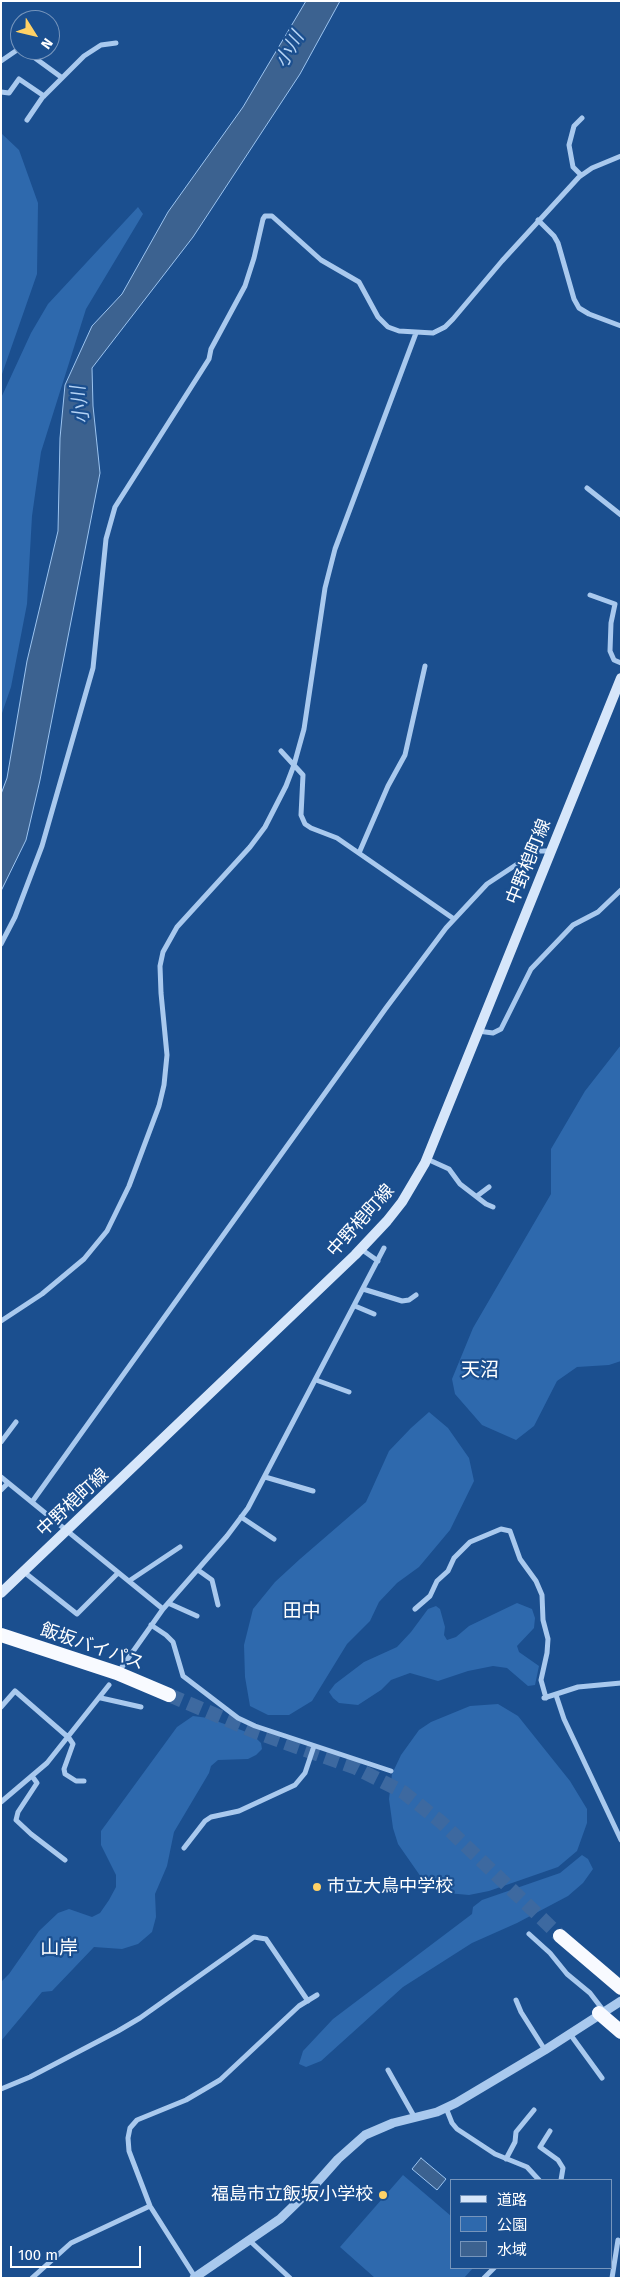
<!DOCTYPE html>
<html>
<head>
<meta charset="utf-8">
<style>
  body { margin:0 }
  #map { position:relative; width:622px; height:2279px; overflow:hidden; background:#1b4f8f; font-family:"Fira Sans","Noto Sans JP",sans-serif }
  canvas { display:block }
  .frame { position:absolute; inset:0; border:2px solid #fff; pointer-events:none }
  .legend { position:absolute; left:450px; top:2179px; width:162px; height:90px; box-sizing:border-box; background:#1b4f8f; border:1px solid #7695bc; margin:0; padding:6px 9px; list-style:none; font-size:15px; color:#fff }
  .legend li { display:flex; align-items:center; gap:10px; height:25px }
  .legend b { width:25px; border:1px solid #7695bc }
  .north { position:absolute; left:10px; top:10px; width:50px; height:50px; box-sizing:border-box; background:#1b4f8f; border:1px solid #7695bc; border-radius:50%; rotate:126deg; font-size:14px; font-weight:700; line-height:20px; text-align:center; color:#fff }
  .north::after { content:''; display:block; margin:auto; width:18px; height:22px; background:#ffd166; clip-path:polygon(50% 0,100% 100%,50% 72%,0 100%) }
  .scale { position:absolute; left:10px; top:2246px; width:131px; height:22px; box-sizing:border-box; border:2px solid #fff; border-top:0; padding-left:6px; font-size:15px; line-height:18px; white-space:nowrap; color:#fff; -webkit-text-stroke:4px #1b4f8f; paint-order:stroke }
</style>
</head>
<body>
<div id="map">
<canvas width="622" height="2279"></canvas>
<div class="frame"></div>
<ul class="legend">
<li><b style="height:6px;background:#d6e6fa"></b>道路</li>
<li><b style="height:14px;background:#2e69ad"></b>公園</li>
<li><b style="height:14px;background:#3c6290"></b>水域</li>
</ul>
<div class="north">N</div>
<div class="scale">100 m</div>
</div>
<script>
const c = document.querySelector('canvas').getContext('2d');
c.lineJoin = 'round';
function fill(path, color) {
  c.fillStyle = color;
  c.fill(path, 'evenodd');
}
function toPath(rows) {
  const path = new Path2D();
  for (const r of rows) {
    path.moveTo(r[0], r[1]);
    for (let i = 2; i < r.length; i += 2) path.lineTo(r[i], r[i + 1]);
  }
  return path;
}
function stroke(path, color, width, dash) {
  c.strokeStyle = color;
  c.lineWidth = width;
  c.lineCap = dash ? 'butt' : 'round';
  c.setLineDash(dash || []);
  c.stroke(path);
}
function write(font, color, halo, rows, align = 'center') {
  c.font = font + ' "Fira Sans","Noto Sans JP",sans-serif';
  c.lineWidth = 4.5;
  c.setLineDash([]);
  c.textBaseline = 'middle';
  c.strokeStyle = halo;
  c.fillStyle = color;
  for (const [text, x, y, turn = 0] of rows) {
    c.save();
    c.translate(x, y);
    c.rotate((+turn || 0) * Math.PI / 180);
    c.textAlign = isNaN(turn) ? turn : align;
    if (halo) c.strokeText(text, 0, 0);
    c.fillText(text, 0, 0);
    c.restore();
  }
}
fill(toPath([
  [1,133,19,150,38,203,37,274,1,377],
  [138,207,143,214,86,309,41,452,32,516,27,604,11,687,1,716,1,398,31,333,48,304],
  [621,1045,621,1361,609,1365,577,1367,557,1381,534,1426,516,1440,482,1425,455,1394,452,1379,473,1328,551,1194,551,1149,585,1091],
  [429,1412,448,1428,469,1458,474,1481,450,1530,419,1567,397,1583,379,1602,370,1621,347,1644,312,1701,289,1715,268,1715,250,1706,245,1677,244,1645,253,1609,275,1582,300,1559,366,1502,389,1451,411,1428],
  [517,1603,532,1609,535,1618,534,1628,517,1646,519,1652,539,1666,535,1685,528,1686,507,1668,493,1666,468,1671,438,1681,410,1673,391,1680,381,1690,358,1705,339,1703,333,1698,329,1692,335,1684,364,1662,397,1647,411,1632,428,1609,436,1606,440,1609,445,1627,444,1635,447,1640,456,1637,469,1626],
  [498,1704,518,1716,570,1781,587,1809,587,1823,577,1851,558,1867,489,1891,469,1895,447,1893,421,1877,398,1844,393,1828,389,1799,392,1774,401,1755,419,1730,431,1722,470,1706],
  [193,1716,208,1718,252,1734,261,1743,262,1749,256,1755,248,1759,218,1760,211,1766,209,1773,174,1832,167,1866,155,1894,156,1917,152,1932,138,1944,122,1949,94,1947,52,1991,42,1992,1,2041,1,1982,9,1974,39,1931,58,1913,69,1909,92,1917,100,1913,109,1900,116,1887,116,1875,101,1845,101,1831,177,1727],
  [582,1855,588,1859,593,1869,583,1883,568,1896,517,1923,472,1943,403,1987,321,2061,306,2067,299,2064,303,2051,333,2019,472,1914,473,1907,482,1900,560,1873],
  [403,2175,451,2216,451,2268,473,2268,464,2278,375,2278,340,2247]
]), '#2e69ad');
const water = toPath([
  [306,1,340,1,300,74,193,237,92,368,93,406,100,473,40,780,26,840,1,891,1,794,7,778,27,661,58,531,60,438,65,385,92,326,122,294,168,212,243,107,306,1],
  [421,2158,446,2179,437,2190,412,2169,421,2158]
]);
fill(water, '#3c6290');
stroke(water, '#9cc4f0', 1);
stroke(toPath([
  [169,1695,258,1733,356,1768,403,1792,441,1822,560,1936]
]), '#3d69a0', 14, [14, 7]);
stroke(toPath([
  [24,50,61,77],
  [1,61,20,48],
  [1,92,9,93,19,79,44,96],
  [27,120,42,98,84,56,101,45,116,43],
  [581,175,573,167,569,145,574,126,582,118],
  [538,220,554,236,558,243,574,299,579,308,589,314,621,326],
  [587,488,621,515],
  [590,595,615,604,611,623,610,651,614,660,621,663],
  [281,751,303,775,301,815,305,824,311,828,337,838,454,919],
  [359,853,388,786,405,755,425,666],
  [1,944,15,917,42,846,93,668,106,539,115,507,209,359,211,349,245,286,254,258,263,219,265,216,272,216,321,260,359,282,378,317,388,327,399,331,433,333,445,327,453,319,502,261,579,177,592,168,621,156],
  [478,1031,493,1033,501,1029,531,969,573,925,598,912,621,890],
  [427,1159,449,1169,460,1184,486,1204,493,1207],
  [477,1196,489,1187],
  [361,1249,378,1261],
  [363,1289,402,1301,409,1300,416,1295],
  [355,1306,374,1314],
  [1,1321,42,1294,84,1259,107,1231,129,1186,159,1106,164,1085,167,1055,161,993,160,966,163,952,177,927,250,847,265,827,286,786,294,765,304,729,325,588,335,549,416,333],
  [316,1380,349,1392],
  [1,1442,16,1422],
  [1,1477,163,1609],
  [265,1477,313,1491],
  [1,1490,8,1483],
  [32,1502,386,1008,446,928,487,884,537,851,551,851],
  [241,1517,274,1539],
  [198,1570,212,1580,218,1605],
  [24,1572,77,1614,118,1573],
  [129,1581,180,1547],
  [168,1603,197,1616],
  [415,1609,430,1596,437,1581,448,1571,454,1558,470,1542,501,1529,510,1531,520,1559,536,1581,542,1595,543,1620,548,1639,547,1653,541,1680,546,1698],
  [151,1625,166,1635,173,1642,183,1676,238,1718,255,1726,391,1771],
  [122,1667,163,1609,227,1536,248,1508,384,1248],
  [556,1695,564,1719,621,1840],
  [101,1698,141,1707],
  [544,1698,578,1687,621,1683],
  [1,1707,15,1691,69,1738,73,1744,64,1769,65,1774,76,1781,84,1781],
  [32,1776,37,1783,18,1812,16,1820,31,1834,65,1860],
  [1,1802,47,1763,109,1685],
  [184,1848,205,1821,211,1817,239,1811,295,1785,305,1773,314,1746],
  [529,1934,550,1953,567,1974,590,1993,603,2010],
  [516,2000,521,2012,545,2050],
  [570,2034,602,2078],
  [388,2070,415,2118],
  [1,2089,30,2077,118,2031,140,2018,254,1937,266,1939,308,2001],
  [446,2108,452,2123,457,2129,495,2154,527,2167,539,2180],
  [550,2131,540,2147,558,2160,563,2168,561,2180],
  [506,2159,515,2142,516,2132,534,2110],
  [250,2241,290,2278],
  [195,2277,150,2206,129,2151,128,2138,130,2128,137,2120,186,2100,220,2080,299,2006,317,1995],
  [32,2278,71,2243,150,2206],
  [484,2278,494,2268],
  [612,2278,618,2240,621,2242]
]), '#a9c9ee', 5);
stroke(toPath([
  [194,2278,280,2219,314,2186,338,2159,365,2135,393,2123,437,2112,456,2103,545,2050,621,2001]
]), '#a9c9ee', 9);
stroke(toPath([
  [1,1593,355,1255,387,1221,402,1202,425,1163,621,678]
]), '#d6e6fa', 10);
stroke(toPath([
  [1,1635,117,1673,169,1695],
  [560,1936,621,1988],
  [599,2013,621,2032]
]), '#f8faff', 14);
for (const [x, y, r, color] of [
  [317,1887,5,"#ffd166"],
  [383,2195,5,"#ffd166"]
]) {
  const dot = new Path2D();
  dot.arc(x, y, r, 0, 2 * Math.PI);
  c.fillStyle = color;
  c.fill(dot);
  stroke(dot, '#1b4f8f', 2);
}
write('18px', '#fff', '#1b4f8f', [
  ["中野梍町線",529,862,-68],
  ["中野梍町線",361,1221,-48],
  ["中野梍町線",73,1503,-43],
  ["飯坂バイパス",92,1647,19]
]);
write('18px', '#fff', '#1b4f8f', [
  ["市立大鳥中学校",327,1887],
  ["福島市立飯坂小学校",373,2195,"right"]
], 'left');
write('italic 19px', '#b5d3f5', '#1b4f8f', [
  ["小川",290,50,-60],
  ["小川",81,405,-97]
]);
write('19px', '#fff', '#1b4f8f', [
  ["天沼",480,1371],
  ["田中",302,1612],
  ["山岸",59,1949]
]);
</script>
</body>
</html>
